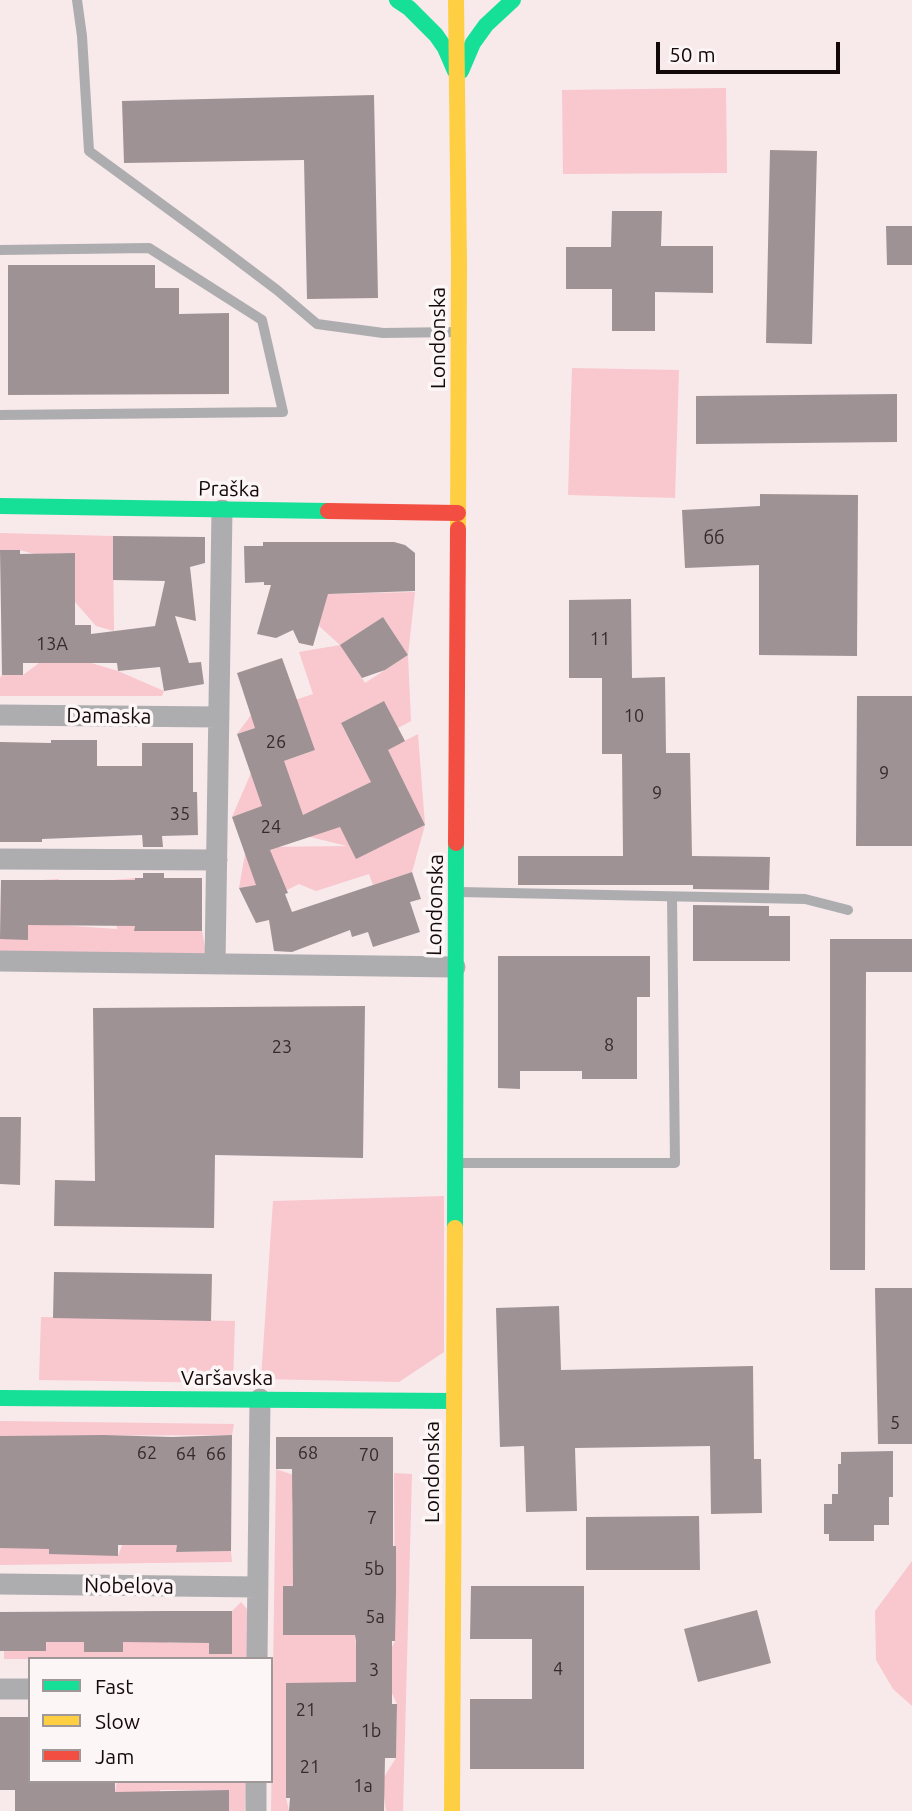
<!DOCTYPE html>
<html>
<head>
<meta charset="utf-8">
<style>
  body { margin:0 }
  #map { position:relative; width:912px; height:1811px; overflow:hidden; background:#f8e9eb; font-family:Ubuntu,sans-serif }
  canvas { display:block }
  .legend { position:absolute; left:28px; top:1657px; width:245px; height:126px; box-sizing:border-box; background:#fdf6f7; border:2px solid #9f9798; margin:0; padding:9px 12px; list-style:none; font-size:21px; color:#13090a }
  .legend li { display:flex; align-items:center; gap:14px; height:35px }
  .legend b { width:35px; border:2px solid #9f9798 }
  .scale { position:absolute; left:656px; top:42px; width:184px; height:32px; box-sizing:border-box; border:4px solid #13090a; border-top:0; padding-left:9px; font-size:21px; line-height:24px; white-space:nowrap; color:#13090a; -webkit-text-stroke:5px #fdf6f7; paint-order:stroke }
</style>
</head>
<body>
<div id="map">
<canvas width="912" height="1811"></canvas>
<ul class="legend">
<li><b style="height:9px;background:#16e098"></b>Fast</li>
<li><b style="height:9px;background:#ffcf43"></b>Slow</li>
<li><b style="height:9px;background:#f24e42"></b>Jam</li>
</ul>
<div class="scale">50 m</div>
</div>
<script>
const c = document.querySelector('canvas').getContext('2d');
c.lineJoin = 'round';
function fill(path, color) {
  c.fillStyle = color;
  c.fill(path, 'evenodd');
}
function toPath(rows) {
  const path = new Path2D();
  for (const r of rows) {
    path.moveTo(r[0], r[1]);
    for (let i = 2; i < r.length; i += 2) path.lineTo(r[i], r[i + 1]);
  }
  return path;
}
function stroke(path, color, width, dash) {
  c.strokeStyle = color;
  c.lineWidth = width;
  c.lineCap = dash ? 'butt' : 'round';
  c.setLineDash(dash || []);
  c.stroke(path);
}
function write(font, color, halo, rows, align = 'center') {
  c.font = font + ' Ubuntu,sans-serif';
  c.lineWidth = 7;
  c.setLineDash([]);
  c.textBaseline = 'middle';
  c.strokeStyle = halo;
  c.fillStyle = color;
  for (const [text, x, y, turn = 0] of rows) {
    c.save();
    c.translate(x, y);
    c.rotate((+turn || 0) * Math.PI / 180);
    c.textAlign = isNaN(turn) ? turn : align;
    if (halo) c.strokeText(text, 0, 0);
    c.fillText(text, 0, 0);
    c.restore();
  }
}
fill(toPath([
  [726,88,727,173,563,174,562,90],
  [572,368,679,370,675,498,568,495],
  [0,533,113,536,114,631,96,626,75,602,74,553,34,554,20,550,0,550],
  [415,592,408,655,411,721,398,728,384,701,341,723,361,763,418,734,425,825,412,872,373,885,369,874,316,891,299,884,287,890,282,880,239,888,245,854,265,847,347,846,310,837,296,795,232,817,251,773,315,750,301,712,237,734,251,715,313,694,299,652,340,645,319,626,325,594],
  [383,617,408,655,365,683,341,645],
  [397,769,425,825,376,849,329,803],
  [39,663,91,663,118,671,164,691,162,696,0,696,0,678,2,675,23,675],
  [135,878,135,931,202,931,208,963,0,961,0,880,1,939,28,939,28,881,59,879,59,925,117,929,113,880],
  [444,1196,444,1352,399,1382,261,1379,273,1201],
  [41,1317,235,1321,233,1383,39,1380],
  [0,1421,234,1424,232,1435,0,1436],
  [276,1469,302,1478,292,1501,293,1561,352,1592,356,1647,356,1693,333,1797,286,1797,289,1811,271,1811],
  [328,1585,336,1635,284,1635,283,1586],
  [394,1473,412,1474,403,1811,386,1811,384,1796,384,1777,396,1758,397,1704,392,1693,392,1647,395,1641],
  [125,1538,145,1545,177,1545,177,1552,231,1551,232,1562,0,1565,0,1548,49,1548,118,1556],
  [912,1561,912,1706,893,1689,876,1660,875,1611],
  [241,1602,247,1609,249,1659,4,1659,4,1651,46,1651,47,1612,71,1642,84,1642,84,1652,123,1652,123,1642,134,1642,135,1613,167,1611,168,1643,209,1643,209,1654,231,1654,232,1611],
  [117,1781,246,1781,245,1811,229,1811,228,1790,160,1790,160,1811,115,1792]
]), '#f9c7ce');
fill(toPath([
  [374,95,378,298,307,299,304,160,124,163,122,101],
  [770,150,817,151,812,344,766,343],
  [612,211,662,211,661,246,713,246,713,293,655,292,655,331,612,331,612,289,566,289,566,247,611,247],
  [886,226,912,226,912,265,887,265],
  [8,265,155,265,155,288,179,288,179,314,229,313,229,394,8,395],
  [897,394,897,442,696,444,696,396],
  [760,494,858,495,857,656,759,655,759,565,685,568,682,510,760,506],
  [113,536,205,537,205,563,190,567,196,621,175,616,189,663,201,662,204,684,164,691,160,667,118,671,117,663,23,663,23,675,2,675,0,550,20,550,20,554,75,553,75,625,91,625,91,634,155,626,165,581,113,580],
  [263,542,394,542,405,545,415,553,415,591,328,594,313,646,299,643,293,630,276,638,257,634,271,585,264,585,264,582,245,583,244,546,263,546],
  [631,599,632,678,665,677,666,753,690,753,692,856,770,857,769,890,693,889,693,885,518,885,518,856,623,856,622,754,602,754,602,678,569,678,569,600],
  [383,617,408,655,385,670,362,678,340,645],
  [282,658,315,750,284,761,303,815,371,782,341,723,384,701,405,741,388,750,425,825,356,859,340,827,270,850,288,893,285,894,292,912,412,872,421,899,410,902,420,932,373,947,368,932,352,937,350,930,292,952,274,951,269,920,256,923,239,888,256,885,232,817,262,806,237,734,255,728,237,673],
  [857,696,912,696,912,846,856,846],
  [51,740,97,740,97,766,142,766,142,743,193,743,193,792,197,792,198,835,162,836,163,847,143,847,142,835,42,839,42,842,0,842,0,742,51,743],
  [143,873,164,873,164,878,202,878,202,931,134,931,135,926,28,925,28,940,0,939,1,880,135,880,135,878,143,878],
  [693,905,769,906,769,916,790,916,790,961,693,961],
  [830,939,912,939,912,972,866,972,865,1270,830,1270],
  [498,956,650,956,650,997,637,997,637,1079,582,1079,582,1071,520,1071,520,1089,498,1088],
  [365,1006,363,1158,215,1155,214,1228,54,1226,55,1180,95,1181,93,1008],
  [0,1117,21,1117,20,1185,0,1184],
  [54,1272,212,1274,211,1321,53,1318],
  [875,1288,912,1288,912,1444,878,1444],
  [559,1306,561,1370,753,1366,754,1459,761,1459,762,1513,711,1514,710,1446,575,1448,577,1511,526,1512,524,1446,500,1447,496,1308],
  [104,1435,172,1437,232,1435,231,1551,176,1552,177,1545,118,1545,118,1556,49,1554,49,1549,0,1548,0,1436],
  [276,1437,393,1437,393,1546,396,1546,396,1592,395,1641,392,1641,392,1704,397,1704,396,1758,385,1758,384,1811,289,1811,290,1798,286,1798,286,1683,356,1682,356,1641,355,1635,283,1635,283,1586,293,1586,292,1469,276,1469],
  [893,1451,893,1497,889,1497,889,1525,874,1525,874,1541,829,1541,829,1534,824,1534,824,1504,832,1504,832,1494,838,1494,838,1464,841,1464,841,1452],
  [699,1516,700,1570,586,1570,586,1517],
  [471,1586,584,1586,584,1769,470,1769,470,1699,532,1699,532,1639,470,1639],
  [757,1610,771,1663,698,1682,684,1629],
  [167,1611,232,1611,232,1654,209,1654,209,1643,123,1642,123,1652,84,1652,84,1642,46,1642,46,1651,0,1651,0,1612],
  [0,1717,30,1717,30,1781,115,1782,115,1792,229,1790,229,1811,15,1811,15,1790,0,1790]
]), '#9e9294');
stroke(toPath([
  [77,0,82,36,89,151,216,244,277,290,317,324,383,333,457,332],
  [0,250,149,248,262,320,283,412,0,415],
  [459,892,805,899,848,910],
  [458,1163,675,1163,672,897]
]), '#adadaf', 10);
stroke(toPath([
  [0,715,219,717],
  [0,859,217,860],
  [0,961,455,967],
  [215,963,222,510],
  [0,1584,258,1587],
  [257,1659,260,1399],
  [0,1689,30,1689],
  [256,1811,256,1781]
]), '#adadaf', 21);
stroke(toPath([
  [397,0,409,8,436,35,445,48,455,71],
  [461,71,473,43,486,25,513,0],
  [0,506,328,511],
  [455,1228,456,843],
  [0,1398,454,1401]
]), '#16e098', 16);
stroke(toPath([
  [456,0,459,263,458,529],
  [452,1811,455,1228]
]), '#ffcf43', 16);
stroke(toPath([
  [328,511,458,513],
  [456,843,458,529]
]), '#f24e42', 16);
write('18px', '#362b2c', null, [
  ["бб",714,538],
  ["11",600,639],
  ["13A",52,644],
  ["10",634,716],
  ["26",276,742],
  ["9",884,773],
  ["9",657,793],
  ["35",180,814],
  ["24",271,827],
  ["8",609,1045],
  ["23",282,1047],
  ["5",895,1423],
  ["62",147,1453],
  ["68",308,1453],
  ["64",186,1454],
  ["66",216,1454],
  ["70",369,1455],
  ["7",372,1518],
  ["5b",374,1569],
  ["5a",375,1617],
  ["4",558,1669],
  ["3",374,1670],
  ["21",306,1710],
  ["1b",371,1731],
  ["21",310,1767],
  ["1a",363,1786]
]);
write('21px', '#13090a', '#fdf6f7', [
  ["Londonska",438,338,-90],
  ["Praška",229,489,1],
  ["Damaska",109,716,1],
  ["Londonska",435,905,-89],
  ["Varšavska",227,1378],
  ["Londonska",432,1472,-90],
  ["Nobelova",129,1586,1]
]);
</script>
</body>
</html>
